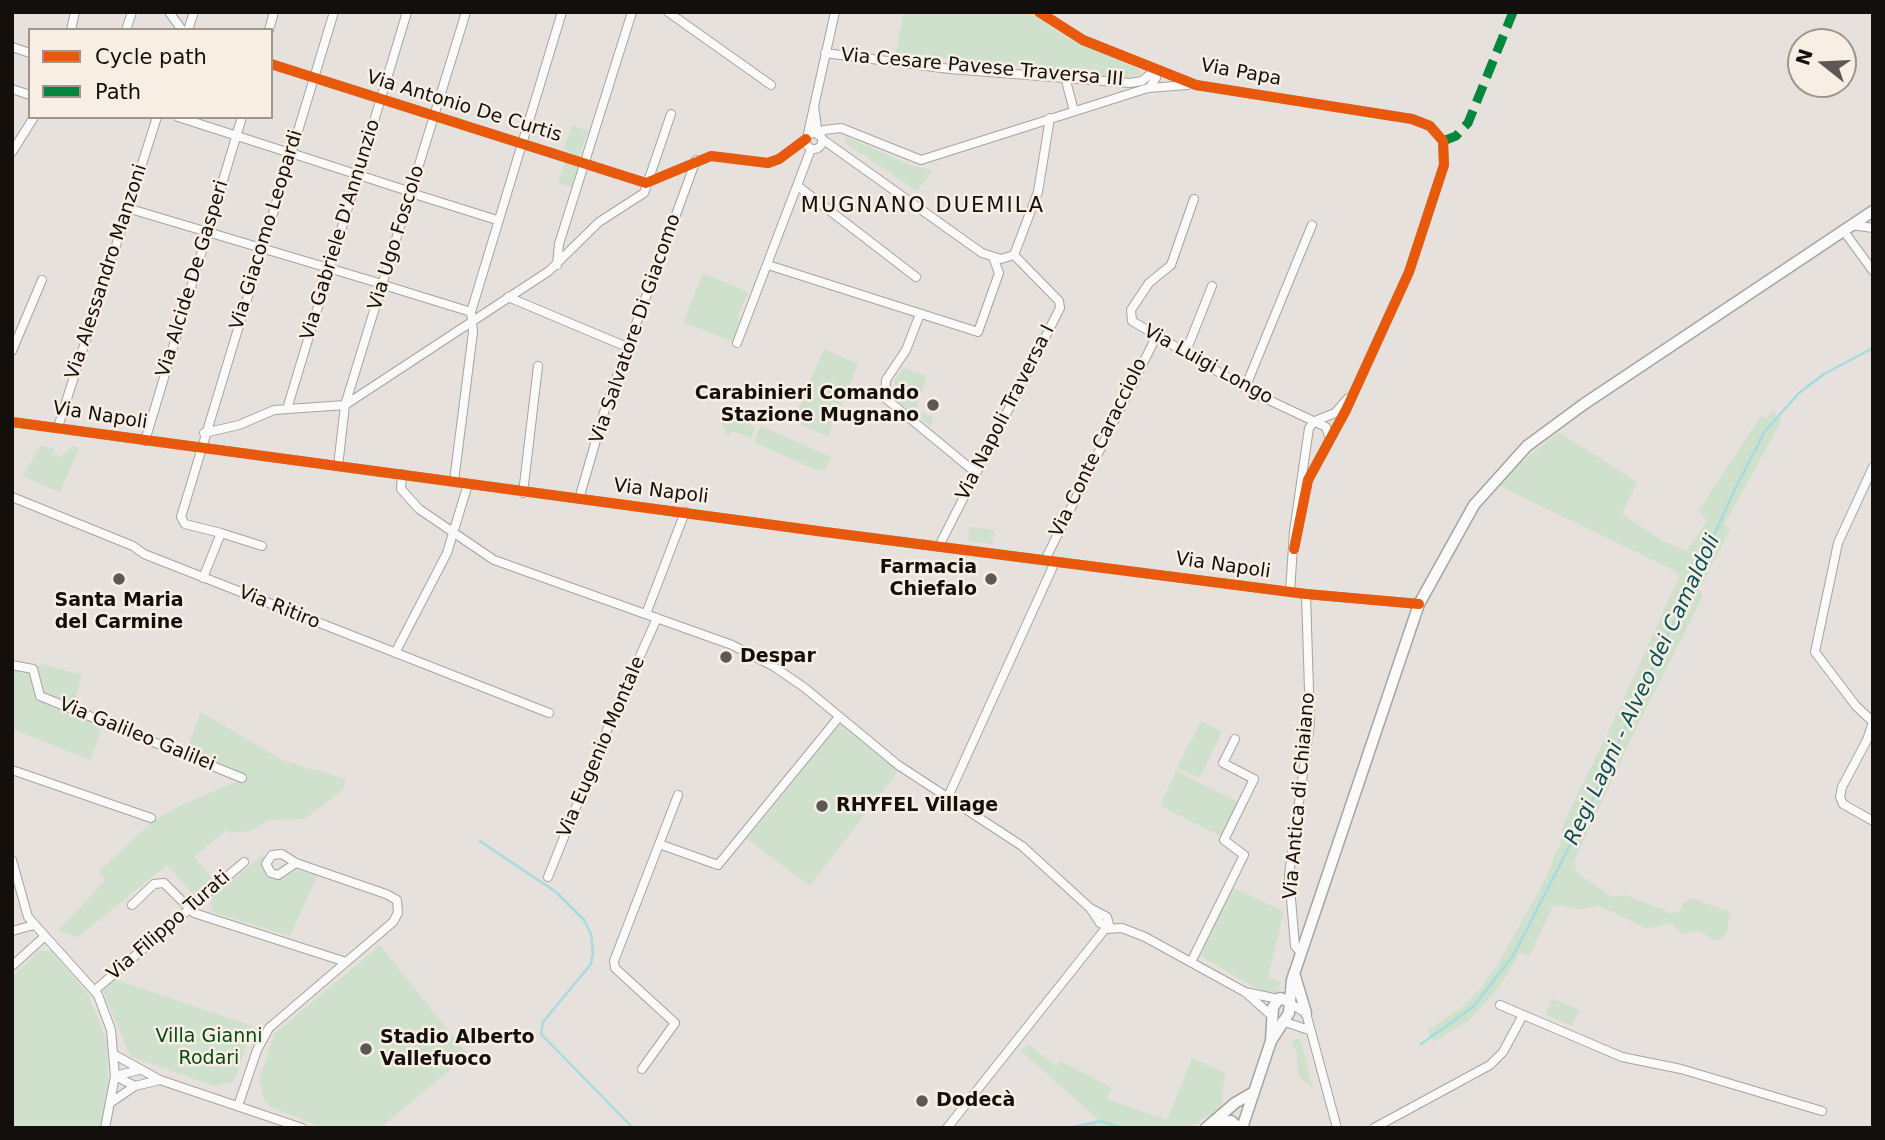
<!DOCTYPE html>
<html>
<head>
<meta charset="utf-8">
<style>
  body { margin:0 }
  #map { position:relative; width:1885px; height:1140px; overflow:hidden; background:#e6e1dc; font-family:"DejaVu Sans",sans-serif }
  canvas { display:block }
  .frame { position:absolute; inset:0; border:14px solid #120f0c; pointer-events:none }
  .legend { position:absolute; left:28px; top:28px; width:245px; height:91px; box-sizing:border-box; background:#f9eee4; border:2px solid #9d958e; margin:0; padding:9px 12px; list-style:none; font-size:21px; color:#120f0c }
  .legend li { display:flex; align-items:center; gap:14px; height:35px }
  .legend b { width:35px; border:2px solid #9d958e }
  .north { position:absolute; left:1787px; top:28px; width:70px; height:70px; box-sizing:border-box; background:#f9eee4; border:2px solid #9d958e; border-radius:50%; rotate:288deg; font-size:19px; font-weight:700; line-height:28px; text-align:center; color:#120f0c }
  .north::after { content:''; display:block; margin:auto; width:24px; height:32px; background:#5c5855; clip-path:polygon(50% 0,100% 100%,50% 72%,0 100%) }
</style>
</head>
<body>
<div id="map">
<canvas width="1885" height="1140"></canvas>
<div class="frame"></div>
<ul class="legend">
<li><b style="height:9px;background:#e8590c"></b>Cycle path</li>
<li><b style="height:9px;background:#00873e"></b>Path</li>
</ul>
<div class="north">N</div>
</div>
<script>
const c = document.querySelector('canvas').getContext('2d');
c.lineJoin = 'round';
function fill(path, color) {
  c.fillStyle = color;
  c.fill(path, 'evenodd');
}
function toPath(rows) {
  const path = new Path2D();
  for (const r of rows) {
    if (r.length === 3) {
      path.moveTo(r[0] + r[2], r[1]);
      path.arc(r[0], r[1], r[2], 0, 2 * Math.PI);
      continue;
    }
    path.moveTo(r[0], r[1]);
    for (let i = 2; i < r.length; i += 2) path.lineTo(r[i], r[i + 1]);
  }
  return path;
}
function stroke(path, color, width, dash) {
  c.strokeStyle = color;
  c.lineWidth = width;
  c.lineCap = dash ? 'butt' : 'round';
  c.setLineDash(dash || []);
  c.stroke(path);
}
function write(font, color, halo, rows, align = 'center') {
  c.font = font + ' "DejaVu Sans",sans-serif';
  c.lineWidth = 5;
  c.setLineDash([]);
  c.textBaseline = 'middle';
  c.strokeStyle = halo;
  c.fillStyle = color;
  for (const [text, x, y, turn = 0] of rows) {
    c.save();
    c.translate(x, y);
    c.rotate((+turn || 0) * Math.PI / 180);
    c.textAlign = isNaN(turn) ? turn : align;
    if (halo) c.strokeText(text, 0, 0);
    c.fillText(text, 0, 0);
    c.restore();
  }
}
fill(toPath([
  [904,12,1028,12,1067,38,1139,69,1140,73,1127,79,896,52],
  [572,125,588,131,579,156,563,150],
  [847,137,912,166,933,170,917,191,844,142],
  [565,162,579,166,573,188,558,183],
  [703,273,748,292,738,316,741,324,734,342,683,322],
  [824,349,858,364,828,436,793,421],
  [904,368,927,376,915,411,934,417,930,426,899,402,894,380],
  [1773,411,1782,420,1724,525,1730,529,1699,590,1703,596,1643,714,1574,861,1577,873,1612,897,1625,895,1671,913,1680,911,1683,903,1692,898,1730,912,1727,932,1720,940,1714,940,1699,930,1682,935,1672,923,1648,929,1599,906,1582,909,1554,905,1529,956,1520,953,1499,987,1468,1021,1434,1042,1427,1031,1461,1008,1480,989,1495,969,1541,887,1560,844,1564,822,1606,737,1679,577,1677,572,1500,486,1513,469,1559,432,1637,482,1622,514,1662,541,1686,551,1707,521,1699,511,1710,493,1761,416,1765,419],
  [725,415,755,427,751,438,732,431,729,436,726,434,722,423],
  [761,426,831,457,825,470,814,469,754,442],
  [41,446,54,448,53,454,62,457,73,446,79,449,60,492,22,476],
  [970,527,994,530,992,544,968,541],
  [41,664,82,675,72,709,104,722,90,760,12,729,12,670,25,665,33,669],
  [201,712,282,760,345,779,344,789,305,819,269,820,251,831,231,833,226,830,194,857,214,881,194,895,167,865,78,937,58,931,105,880,99,872,149,824,175,808,249,776,186,750],
  [1201,721,1222,732,1200,778,1177,768],
  [840,724,898,771,810,886,747,839],
  [1176,771,1238,802,1222,837,1160,806],
  [264,854,263,869,274,877,281,879,297,870,317,876,290,936,212,912,211,897],
  [1233,888,1284,911,1268,977,1281,982,1276,995,1260,990,1200,956],
  [380,945,468,1055,380,1128,324,1128,271,1107,264,1100,259,1081,274,1034],
  [39,951,51,951,88,994,107,1042,108,1084,101,1128,12,1128,12,977],
  [114,979,252,1026,236,1077,232,1082,214,1086,130,1056,103,991],
  [1552,998,1579,1010,1572,1026,1546,1015],
  [1300,1039,1313,1089,1298,1075,1297,1056,1292,1040],
  [1028,1044,1056,1066,1060,1061,1113,1088,1106,1099,1167,1120,1192,1058,1225,1073,1221,1109,1187,1128,1069,1128,1100,1121,1021,1051]
]), '#cfe0cc');
stroke(toPath([
  [480,841,556,892,584,920,591,934,593,953,591,964,543,1022,541,1034,633,1128],
  [1421,1044,1473,1007,1513,956,1582,822,1735,489,1765,431,1799,393,1824,374,1873,348],
  [1069,1128,1101,1121,1121,1128]
]), '#a6dbe0', 2.5);
const street = toPath([
  [169,12,182,30],
  [668,12,771,85],
  [1039,12,1083,40,1196,85,1412,119,1430,126,1443,141,1444,165,1409,272,1346,410,1308,480,1294,549],
  [71,30,75,12],
  [126,30,132,12],
  [188,30,194,12],
  [269,30,274,12],
  [12,47,30,53],
  [825,53,950,69,1130,83,1142,81,1155,70,1156,78,1149,88],
  [271,64,646,183,711,156,768,163,779,159,806,139],
  [1065,77,1074,111],
  [12,89,30,95],
  [814,106,818,135],
  [178,117,290,153],
  [814,141,8],
  [819,135,824,130,841,128,921,160,1148,88,1188,85],
  [807,138,835,12],
  [822,139,982,253,1001,259,1014,255],
  [12,152,34,117],
  [297,155,408,191],
  [799,187,916,277],
  [411,193,497,220],
  [1194,199,1171,265,1149,283,1131,310,1132,321,1254,393,1326,427,1330,439],
  [127,208,382,284],
  [1851,225,1873,228],
  [1843,230,1873,271],
  [1014,255,1038,192,1050,118],
  [557,265,559,244,632,12],
  [768,265,978,332,999,273,993,257],
  [387,286,471,312],
  [508,297,627,347],
  [920,314,906,350,886,380,885,398,975,472],
  [737,343,811,149],
  [12,351,42,280],
  [1185,354,1212,286],
  [1245,388,1312,225],
  [287,409,407,12],
  [12,422,825,532,1306,594,1419,604],
  [58,427,157,117],
  [204,433,239,425,274,410,345,405,549,271,599,222,644,193,671,114],
  [145,441,242,117],
  [338,466,345,405,466,12],
  [1873,467,1838,543,1815,652,1856,706,1873,722,1867,740,1842,787,1840,797,1843,804,1873,821],
  [402,474,401,489,419,509,494,560,732,645,773,666,805,688,898,765,1022,846,1090,908,1100,923,1110,928],
  [454,481,473,332,471,312,562,12],
  [523,493,538,366],
  [12,497,133,546,144,554,549,713],
  [579,499,605,409,696,160],
  [221,533,262,546],
  [939,546,1060,308,1059,301,1014,255],
  [1045,560,1156,337],
  [203,578,221,533,185,524,181,517,334,12],
  [1290,592,1294,531,1309,428,1315,421,1335,413,1348,398],
  [646,614,685,512],
  [395,653,447,553,468,484],
  [12,665,33,669,40,696,242,778],
  [12,770,151,818],
  [947,799,1055,562],
  [659,844,718,865,839,717],
  [12,860,28,917,98,995,111,1030,115,1076,105,1128],
  [548,877,607,730,657,618],
  [132,905,154,884,164,883,194,913,346,962],
  [1090,908,1107,917,1110,928],
  [12,931,34,925],
  [1301,953,1295,946,1289,875,1310,723,1306,594],
  [1191,962,1244,855,1224,840,1254,779,1223,763,1235,739],
  [12,966,44,937],
  [94,991,244,862],
  [1245,992,1278,999],
  [1291,1004,1306,1013,1337,1128],
  [1500,1005,1622,1057,1681,1069,1822,1111],
  [1282,1021,1309,1030],
  [115,1055,160,1080,302,1128],
  [642,1069,675,1023,615,968,614,961,678,795],
  [115,1076,139,1070],
  [115,1076,135,1086],
  [110,1103,135,1086,160,1080],
  [238,1106,257,1050,269,1028,393,922,398,913,397,900,386,894,296,863,282,854,272,855,266,864,271,873,278,875,296,863],
  [947,1128,1105,929,1122,928,1145,937,1245,992,1272,1016],
  [1374,1128,1490,1065,1503,1052,1523,1015]
]);
const secondary = toPath([
  [1294,973,1306,1013],
  [1271,1041,1289,1013,1292,980,1419,604,1474,505,1527,446,1584,404,1873,211],
  [1214,1123,1231,1121,1239,1128],
  [1206,1128,1235,1103,1254,1092],
  [1242,1128,1271,1041,1273,1007,1280,998,1290,1002]
]);
stroke(street, '#a7a39f', 10);
stroke(secondary, '#a7a39f', 13);
stroke(street, '#fbfafa', 8);
stroke(secondary, '#fbfafa', 10);
stroke(toPath([
  [1443,141,1456,136,1468,123,1513,12]
]), '#00873e', 9, [18, 9]);
stroke(toPath([
  [1039,12,1083,40,1196,85,1412,119,1430,126,1443,141,1444,165,1409,272,1346,410,1308,480,1294,549],
  [271,64,646,183,711,156,768,163,779,159,806,139],
  [12,422,825,532,1306,594,1419,604]
]), '#e8590c', 10);
for (const [x, y, r, color] of [
  [933,405,7,"#5c5855"],
  [119,579,7,"#5c5855"],
  [991,579,7,"#5c5855"],
  [726,657,7,"#5c5855"],
  [822,806,7,"#5c5855"],
  [366,1049,7,"#5c5855"],
  [922,1101,7,"#5c5855"]
]) {
  const dot = new Path2D();
  dot.arc(x, y, r, 0, 2 * Math.PI);
  c.fillStyle = color;
  c.fill(dot);
  stroke(dot, '#f9eee4', 2.5);
}
write('19px', '#120f0c', '#f9eee4', [
  ["Via Cesare Pavese Traversa III",982,68,5],
  ["Via Papa",1241,73,10],
  ["Via Antonio De Curtis",464,107,17],
  ["Via Giacomo Leopardi",267,230,-73],
  ["Via Gabriele D'Annunzio",341,230,-73],
  ["Via Ugo Foscolo",397,238,-73],
  ["Via Alessandro Manzoni",107,272,-72],
  ["Via Alcide De Gasperi",193,279,-73],
  ["Via Salvatore Di Giacomo",636,329,-71],
  ["Via Luigi Longo",1208,365,29],
  ["Via Napoli Traversa I",1006,413,-63],
  ["Via Napoli",100,416,9],
  ["Via Conte Caracciolo",1099,448,-64],
  ["Via Napoli",661,492,7],
  ["Via Napoli",1223,566,8],
  ["Via Ritiro",279,608,22],
  ["Via Galileo Galilei",137,735,22],
  ["Via Eugenio Montale",602,747,-67],
  ["Via Antica di Chiaiano",1300,796,-85],
  ["Via Filippo Turati",169,926,-41]
]);
write('bold 19px', '#120f0c', '#f9eee4', [
  ["Carabinieri Comando",919,394,"right"],
  ["Stazione Mugnano",919,416,"right"],
  ["Farmacia",977,568,"right"],
  ["Chiefalo",977,590,"right"],
  ["Santa Maria",119,601,"center"],
  ["del Carmine",119,623,"center"],
  ["Despar",740,657],
  ["RHYFEL Village",836,806],
  ["Stadio Alberto",380,1038],
  ["Vallefuoco",380,1060],
  ["Dodecà",936,1101]
], 'left');
write('19px', '#034a13', '#f9eee4', [
  ["Villa Gianni",209,1037],
  ["Rodari",209,1059]
]);
c.letterSpacing = '2px';
write('21px', '#120f0c', '#f9eee4', [
  ["MUGNANO DUEMILA",923,207]
]);
c.letterSpacing = '0px';
write('italic 21px', '#085156', '#f9eee4', [
  ["Regi Lagni - Alveo dei Camaldoli",1643,690,-65]
]);
</script>
</body>
</html>
